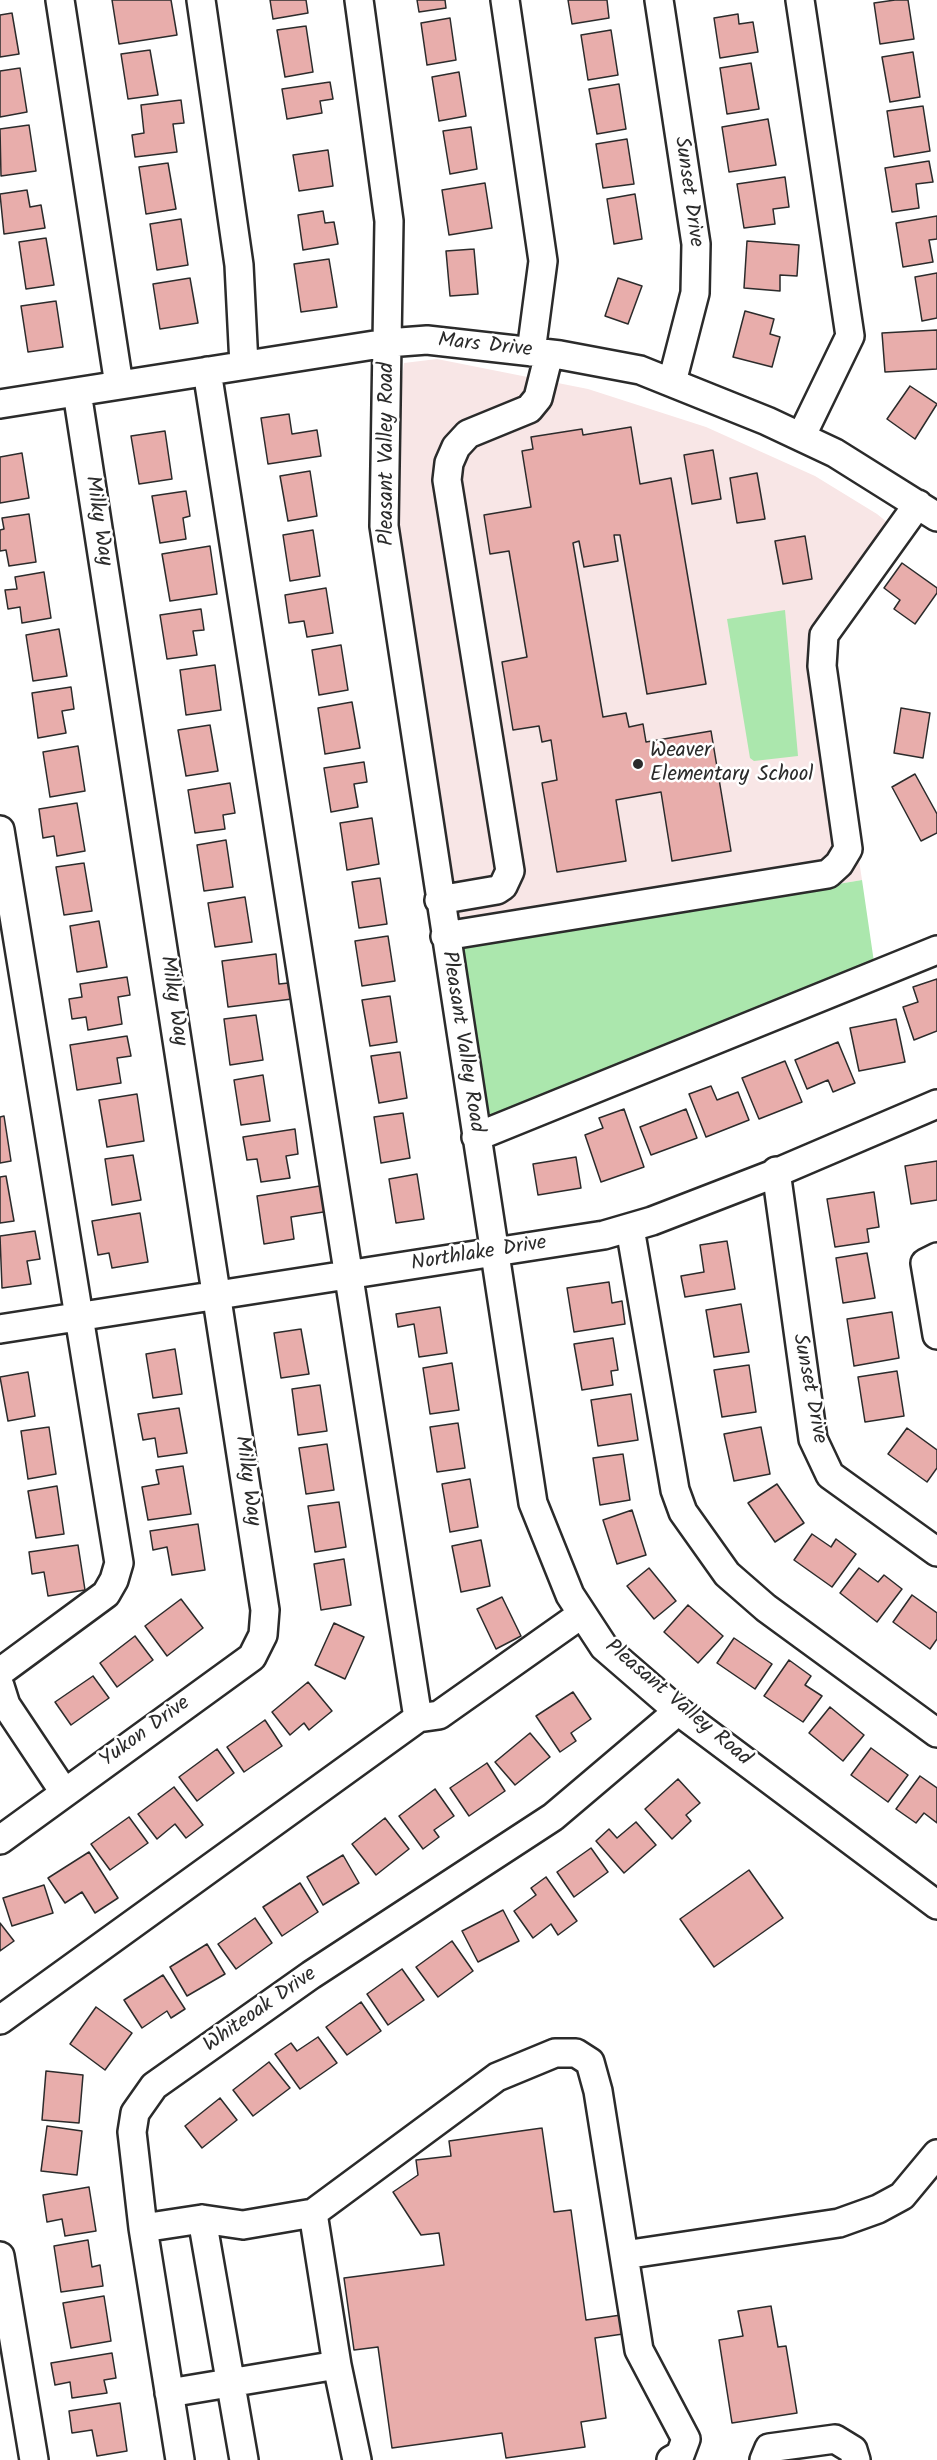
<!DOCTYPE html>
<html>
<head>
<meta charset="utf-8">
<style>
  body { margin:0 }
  canvas { display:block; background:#fff }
</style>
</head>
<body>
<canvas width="937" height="2460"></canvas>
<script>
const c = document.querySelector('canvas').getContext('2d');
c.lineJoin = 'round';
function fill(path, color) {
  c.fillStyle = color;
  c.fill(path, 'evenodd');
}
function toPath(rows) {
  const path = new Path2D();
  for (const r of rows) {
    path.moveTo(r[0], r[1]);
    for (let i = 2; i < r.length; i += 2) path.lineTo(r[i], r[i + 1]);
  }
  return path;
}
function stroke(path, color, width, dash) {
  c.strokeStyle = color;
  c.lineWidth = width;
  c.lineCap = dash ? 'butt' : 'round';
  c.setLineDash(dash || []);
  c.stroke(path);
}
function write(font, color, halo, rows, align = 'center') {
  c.font = font + ' Kalam,sans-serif';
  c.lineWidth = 5;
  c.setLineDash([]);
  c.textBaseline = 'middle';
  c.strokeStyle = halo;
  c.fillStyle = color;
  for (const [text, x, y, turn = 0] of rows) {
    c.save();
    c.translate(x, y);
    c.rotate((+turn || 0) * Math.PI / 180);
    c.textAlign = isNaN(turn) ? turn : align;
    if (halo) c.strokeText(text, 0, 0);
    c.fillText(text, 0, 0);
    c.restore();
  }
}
fill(toPath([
  [437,359,588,389,706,427,815,476,877,514,909,540,827,648,862,880,460,948,395,517,399,404,404,363]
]), '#f8e6e6');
fill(toPath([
  [785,610,798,756,754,761,750,758,727,619],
  [862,880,875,969,496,1118,486,1111,460,948]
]), '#abe7ad');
const building = toPath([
  [112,0,171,0,177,35,119,44,112,0],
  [270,0,306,0,308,13,273,19,270,0],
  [417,0,445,0,446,8,419,12,417,0],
  [568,0,607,0,609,18,572,24,568,0],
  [895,0,908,0,914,39,880,44,874,3,895,0],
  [12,13,19,54,0,57,0,15,12,13],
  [738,14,739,24,753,22,758,52,720,58,714,18,738,14],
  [450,18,456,60,427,65,421,23,450,18],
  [306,26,313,72,285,77,277,30,306,26],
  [611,30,618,75,588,80,581,35,611,30],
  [150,50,158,95,128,99,121,54,150,50],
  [913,52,920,97,890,102,882,57,913,52],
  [751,63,759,109,727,114,720,68,751,63],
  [20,68,27,112,0,117,0,71,20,68],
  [459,72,466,116,439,121,432,77,459,72],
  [330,82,333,99,320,101,322,113,287,119,282,89,330,82],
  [619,84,626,129,597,134,589,89,619,84],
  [181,100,184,123,173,124,177,152,135,157,132,135,144,133,141,105,181,100],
  [923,106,930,151,894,157,887,111,923,106],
  [768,119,776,165,729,172,722,127,768,119],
  [29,125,36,171,1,176,0,129,29,125],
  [471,127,477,169,450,174,443,131,471,127],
  [627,139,634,184,603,188,596,144,627,139],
  [328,150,333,186,299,191,293,155,328,150],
  [929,161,933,182,916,184,919,208,892,212,885,168,929,161],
  [168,163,176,209,146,214,139,167,168,163],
  [785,177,789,207,773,209,775,224,744,228,737,184,785,177],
  [485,183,492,228,449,235,442,190,485,183],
  [27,190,30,207,41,205,45,228,4,234,0,194,27,190],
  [635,194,642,239,614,244,607,199,635,194],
  [323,211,325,223,334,222,338,244,303,250,298,215,323,211],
  [937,216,937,239,929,240,933,262,903,267,896,223,937,216],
  [181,219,188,265,157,270,150,224,181,219],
  [46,238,54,285,26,289,19,242,46,238],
  [747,241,799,245,797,276,780,275,780,291,744,288,747,241],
  [474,249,478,294,450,296,446,251,474,249],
  [329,259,337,307,301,312,294,264,329,259],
  [937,273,937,318,922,321,915,277,937,273],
  [190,278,198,323,160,329,153,284,190,278],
  [618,278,642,286,628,324,605,316,618,278],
  [56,301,63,347,28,352,21,306,56,301],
  [745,311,774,319,770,334,780,337,772,367,733,357,745,311],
  [937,330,937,369,885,372,882,333,937,330],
  [910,386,937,404,915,439,887,419,910,386],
  [289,414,292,434,317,430,321,456,268,464,261,418,289,414],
  [631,427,640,484,671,478,706,684,647,694,620,535,614,535,618,561,584,567,579,541,573,543,603,717,626,713,629,727,643,724,646,742,711,731,731,851,672,861,661,792,616,800,626,861,557,872,542,783,557,780,551,740,542,742,539,726,513,730,502,662,527,657,509,551,490,554,484,515,531,507,522,451,533,449,531,437,582,429,583,435,631,427],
  [165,431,172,479,139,484,131,436,165,431],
  [713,450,721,499,692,504,684,455,713,450],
  [22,453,29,498,0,503,0,457,22,453],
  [310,471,317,516,288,521,280,476,310,471],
  [757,473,765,519,737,523,730,478,757,473],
  [186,491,190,516,183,518,186,539,160,543,152,496,186,491],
  [29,514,36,562,9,566,6,550,0,551,0,530,4,529,2,518,29,514],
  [313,530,320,576,290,581,283,535,313,530],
  [805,536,812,579,783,584,775,541,805,536],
  [210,546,217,594,170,601,162,554,210,546],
  [902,563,937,588,937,593,915,624,894,609,900,600,884,588,902,563],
  [44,572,51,618,22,623,20,607,8,609,5,590,17,589,15,577,44,572],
  [326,588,333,633,307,637,304,621,289,623,285,595,326,588],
  [201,609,204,630,193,631,197,655,167,659,160,615,201,609],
  [59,629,67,676,33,681,26,635,59,629],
  [341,645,348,690,319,695,312,650,341,645],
  [215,665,221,710,186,715,180,670,215,665],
  [71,687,74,709,62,711,66,733,38,738,32,693,71,687],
  [352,702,360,748,325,754,318,708,352,702],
  [901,708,930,713,923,758,894,753,901,708],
  [210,725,218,771,186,776,178,730,210,725],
  [78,746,85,791,50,797,43,752,78,746],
  [364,762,367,782,354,784,358,807,331,812,324,768,364,762],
  [915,774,937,814,937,833,921,841,892,787,915,774],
  [230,783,235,813,223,815,225,829,195,833,188,790,230,783],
  [77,803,85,851,57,856,54,836,43,838,39,809,77,803],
  [372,818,379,864,347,870,340,823,372,818],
  [226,840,233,887,204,891,197,845,226,840],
  [84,863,92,911,64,915,56,867,84,863],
  [380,878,387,924,359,928,352,882,380,878],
  [245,897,252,942,215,947,208,903,245,897],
  [99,921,107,967,77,972,70,926,99,921],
  [388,936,395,981,362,986,355,941,388,936],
  [276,954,279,984,298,982,300,998,228,1007,222,961,276,954],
  [127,977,130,995,118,997,122,1024,88,1030,86,1017,72,1019,69,999,82,997,80,984,127,977],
  [937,979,937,1031,914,1040,903,1007,918,1002,913,987,937,979],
  [390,996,397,1042,370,1046,362,1000,390,996],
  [256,1015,263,1060,230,1065,224,1019,256,1015],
  [896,1019,905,1062,859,1071,850,1028,896,1019],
  [127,1036,131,1056,117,1058,121,1083,77,1090,70,1045,127,1036],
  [838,1042,855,1083,833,1092,828,1080,807,1089,795,1060,838,1042],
  [400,1052,407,1098,379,1103,371,1056,400,1052],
  [785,1061,802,1102,759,1119,742,1078,785,1061],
  [263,1075,270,1121,241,1125,234,1080,263,1075],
  [711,1086,717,1100,738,1092,749,1120,706,1137,689,1094,711,1086],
  [137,1094,144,1141,107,1147,99,1100,137,1094],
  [624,1109,644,1167,601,1182,585,1135,603,1128,599,1118,624,1109],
  [686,1109,697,1138,651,1155,640,1127,686,1109],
  [403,1113,410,1158,381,1163,374,1117,403,1113],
  [4,1116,11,1161,0,1163,0,1117,4,1116],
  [295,1129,298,1154,286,1156,290,1178,261,1182,257,1159,247,1160,243,1137,295,1129],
  [133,1155,141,1200,112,1205,105,1159,133,1155],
  [576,1157,581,1188,538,1195,533,1164,576,1157],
  [937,1161,937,1200,911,1204,905,1166,937,1161],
  [417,1174,424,1219,396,1223,389,1179,417,1174],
  [6,1176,14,1221,0,1223,0,1177,6,1176],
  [326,1185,330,1211,291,1217,294,1239,264,1244,257,1196,326,1185],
  [874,1192,879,1227,867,1229,869,1242,835,1247,827,1199,874,1192],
  [140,1213,148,1262,112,1268,109,1253,98,1255,92,1221,140,1213],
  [35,1231,40,1259,27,1261,31,1284,2,1288,0,1236,35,1231],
  [727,1241,735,1289,685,1297,681,1276,704,1272,700,1245,727,1241],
  [867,1253,875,1298,843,1303,836,1258,867,1253],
  [609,1282,612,1303,622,1301,625,1324,574,1332,567,1288,609,1282],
  [741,1304,749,1352,714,1357,706,1310,741,1304],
  [440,1307,447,1353,419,1357,414,1324,398,1327,396,1314,440,1307],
  [892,1312,899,1358,854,1366,847,1319,892,1312],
  [301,1329,309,1374,281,1378,274,1333,301,1329],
  [613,1338,618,1370,611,1371,613,1385,582,1390,574,1344,613,1338],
  [175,1349,182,1394,153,1398,146,1354,175,1349],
  [452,1363,459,1410,430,1414,423,1368,452,1363],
  [749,1365,756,1412,722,1417,714,1370,749,1365],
  [897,1371,904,1416,865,1422,858,1377,897,1371],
  [28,1372,35,1416,8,1421,0,1377,28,1372],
  [320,1385,327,1431,298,1435,292,1389,320,1385],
  [631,1394,638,1440,598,1446,591,1400,631,1394],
  [179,1408,187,1453,158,1457,155,1438,143,1440,138,1414,179,1408],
  [458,1423,465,1468,437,1472,430,1427,458,1423],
  [49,1427,56,1474,28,1479,21,1431,49,1427],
  [761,1427,770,1474,734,1481,724,1434,761,1427],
  [907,1428,937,1450,937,1468,927,1482,888,1454,907,1428],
  [327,1444,334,1490,306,1494,299,1448,327,1444],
  [623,1454,630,1500,600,1505,593,1458,623,1454],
  [183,1466,191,1514,148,1520,142,1487,159,1484,156,1470,183,1466],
  [470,1479,478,1527,450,1532,442,1484,470,1479],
  [777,1484,804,1523,775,1542,748,1503,777,1484],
  [57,1486,64,1534,36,1538,28,1491,57,1486],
  [339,1502,346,1547,315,1552,308,1506,339,1502],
  [632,1510,646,1555,617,1564,603,1520,632,1510],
  [198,1524,205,1570,172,1575,167,1547,153,1550,150,1531,198,1524],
  [812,1534,831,1547,836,1539,856,1554,832,1587,794,1560,812,1534],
  [481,1540,490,1586,461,1592,452,1546,481,1540],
  [78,1545,85,1590,48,1596,44,1572,32,1574,29,1552,78,1545],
  [344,1559,351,1605,321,1610,314,1564,344,1559],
  [649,1568,676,1601,654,1619,627,1586,649,1568],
  [859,1568,878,1582,884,1575,902,1589,877,1622,840,1593,859,1568],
  [912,1595,937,1613,937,1639,930,1649,893,1622,912,1595],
  [502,1597,521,1636,496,1649,477,1609,502,1597],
  [181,1599,203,1628,167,1656,145,1626,181,1599],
  [688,1605,723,1636,698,1663,664,1632,688,1605],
  [334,1623,364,1637,345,1679,315,1665,334,1623],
  [135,1636,153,1660,117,1687,100,1663,135,1636],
  [734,1638,772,1664,755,1689,717,1663,734,1638],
  [789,1660,811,1676,805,1685,822,1696,803,1722,764,1696,789,1660],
  [93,1676,109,1698,71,1725,55,1702,93,1676],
  [308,1682,332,1711,309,1730,304,1723,290,1735,272,1712,308,1682],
  [573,1692,591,1719,571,1733,576,1741,560,1752,536,1716,573,1692],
  [830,1707,864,1735,843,1761,809,1733,830,1707],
  [265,1720,282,1746,244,1772,227,1747,265,1720],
  [530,1733,550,1757,515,1785,495,1762,530,1733],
  [871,1748,908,1775,888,1802,851,1775,871,1748],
  [217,1749,234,1773,197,1801,179,1777,217,1749],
  [487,1763,505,1791,469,1816,450,1788,487,1763],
  [920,1776,937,1788,937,1823,924,1813,916,1823,896,1809,920,1776],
  [678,1779,700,1803,686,1815,691,1821,672,1839,645,1809,678,1779],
  [174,1787,203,1825,186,1838,175,1824,157,1839,138,1814,174,1787],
  [435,1789,454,1816,434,1830,439,1837,423,1849,399,1816,435,1789],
  [129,1817,148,1843,110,1870,91,1844,129,1817],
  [385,1818,409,1849,376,1875,352,1844,385,1818],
  [636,1822,656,1845,624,1873,596,1841,609,1829,617,1838,636,1822],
  [591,1848,608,1872,574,1897,557,1872,591,1848],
  [89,1852,118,1898,95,1913,82,1892,65,1903,48,1878,89,1852],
  [343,1855,359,1883,323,1905,307,1877,343,1855],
  [749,1870,783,1918,714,1967,680,1919,749,1870],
  [546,1877,577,1921,558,1935,551,1924,533,1938,514,1911,536,1895,531,1888,546,1877],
  [300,1883,318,1912,282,1936,263,1907,300,1883],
  [44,1885,53,1913,12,1926,3,1898,44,1885],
  [503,1910,519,1941,478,1962,462,1931,503,1910],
  [255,1918,272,1943,236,1969,218,1944,255,1918],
  [0,1923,14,1941,0,1951,0,1923],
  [452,1941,473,1971,438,1997,416,1967,452,1941],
  [207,1944,225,1974,187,1996,170,1967,207,1944],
  [402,1969,424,2000,388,2025,367,1994,402,1969],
  [163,1975,185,2009,171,2018,167,2011,142,2028,124,2000,163,1975],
  [361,2002,381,2031,347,2055,326,2027,361,2002],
  [96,2007,132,2033,105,2070,70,2044,96,2007],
  [318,2037,337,2063,300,2089,275,2054,291,2043,297,2051,318,2037],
  [269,2062,290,2088,253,2116,233,2090,269,2062],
  [46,2071,83,2075,79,2123,42,2120,46,2071],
  [220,2098,237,2120,202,2148,185,2126,220,2098],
  [47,2126,82,2131,77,2175,41,2171,47,2126],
  [542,2128,554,2212,571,2210,586,2320,621,2315,623,2334,595,2338,606,2418,581,2422,585,2447,506,2458,502,2433,392,2448,378,2347,354,2350,344,2278,444,2265,439,2233,421,2235,393,2192,418,2175,416,2160,451,2156,449,2141,542,2128],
  [89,2187,96,2231,65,2236,62,2219,47,2222,43,2195,89,2187],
  [88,2240,92,2267,100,2265,103,2286,61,2292,54,2246,88,2240],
  [104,2296,111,2341,71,2348,63,2303,104,2296],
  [771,2306,778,2347,786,2346,797,2413,732,2423,719,2340,743,2336,738,2311,771,2306],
  [112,2353,116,2378,104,2380,107,2393,72,2398,70,2382,55,2385,51,2363,112,2353],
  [120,2403,127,2451,97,2456,92,2430,72,2433,69,2411,120,2403]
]);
fill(building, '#e8adab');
stroke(building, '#2b2b2b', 1.5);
const minor = toPath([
  [60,0,119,385],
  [201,0,239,265,244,365],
  [359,0,389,221,384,526,533,1503,570,1595,604,1647,678,1711,937,1905],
  [505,0,543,261,531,352],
  [659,0,696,244,695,293,672,382],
  [800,0,850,336,801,437],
  [207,371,418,1718],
  [0,404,387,343,427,340,560,355,640,370,767,421,835,453,937,517],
  [0,830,119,1563,114,1580,106,1594,0,1672],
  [439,900,497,890,503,886,510,871,447,480,449,463,456,447,468,434,529,409,538,398,549,354],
  [445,936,828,874,839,864,848,849,822,666,824,635,918,504],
  [476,1137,937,950],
  [776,1171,813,1439,830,1475,937,1552],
  [630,1228,675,1490,683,1512,727,1574,766,1608,937,1733],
  [937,1257,925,1263,937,1335],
  [0,1329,604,1235,652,1221,771,1175,937,1104],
  [0,1686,6,1705,64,1792],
  [0,1840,252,1657,263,1635,265,1610,77,392],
  [0,2020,418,1718,439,1715,582,1614],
  [313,2213,337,2365],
  [202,2219,244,2460],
  [143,2228,202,2219,243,2225,313,2213,497,2077,555,2053,576,2053,590,2062,598,2091,639,2350,686,2439,680,2455,671,2460],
  [624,2255,839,2223,878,2209,902,2196,937,2154],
  [0,2256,34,2460],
  [169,2393,337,2365,357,2460],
  [180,2460,143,2228,132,2132,135,2113,154,2086,311,1975,553,1817,678,1711],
  [764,2460,769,2448,835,2439,853,2450,856,2460]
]);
stroke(minor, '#2b2b2b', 32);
stroke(minor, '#fff', 27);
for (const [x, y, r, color] of [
  [638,764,6,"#2b2b2b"]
]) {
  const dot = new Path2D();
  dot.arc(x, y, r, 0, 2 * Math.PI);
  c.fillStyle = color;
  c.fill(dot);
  stroke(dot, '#fff', 2);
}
write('21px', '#2b2b2b', '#fff', [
  ["Sunset Drive",687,192,82],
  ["Mars Drive",485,347,6],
  ["Pleasant Valley Road",388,454,-90],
  ["Milky Way",97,521,81],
  ["Milky Way",172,1001,81],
  ["Pleasant Valley Road",461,1042,81],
  ["Northlake Drive",479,1255,-9],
  ["Sunset Drive",808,1389,79],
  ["Milky Way",246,1481,82],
  ["Pleasant Valley Road",677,1704,40],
  ["Yukon Drive",146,1733,-36],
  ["Whiteoak Drive",261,2011,-35]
]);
write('21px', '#2b2b2b', '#fff', [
  ["Weaver",650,752],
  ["Elementary School",650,776]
], 'left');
</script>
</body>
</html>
